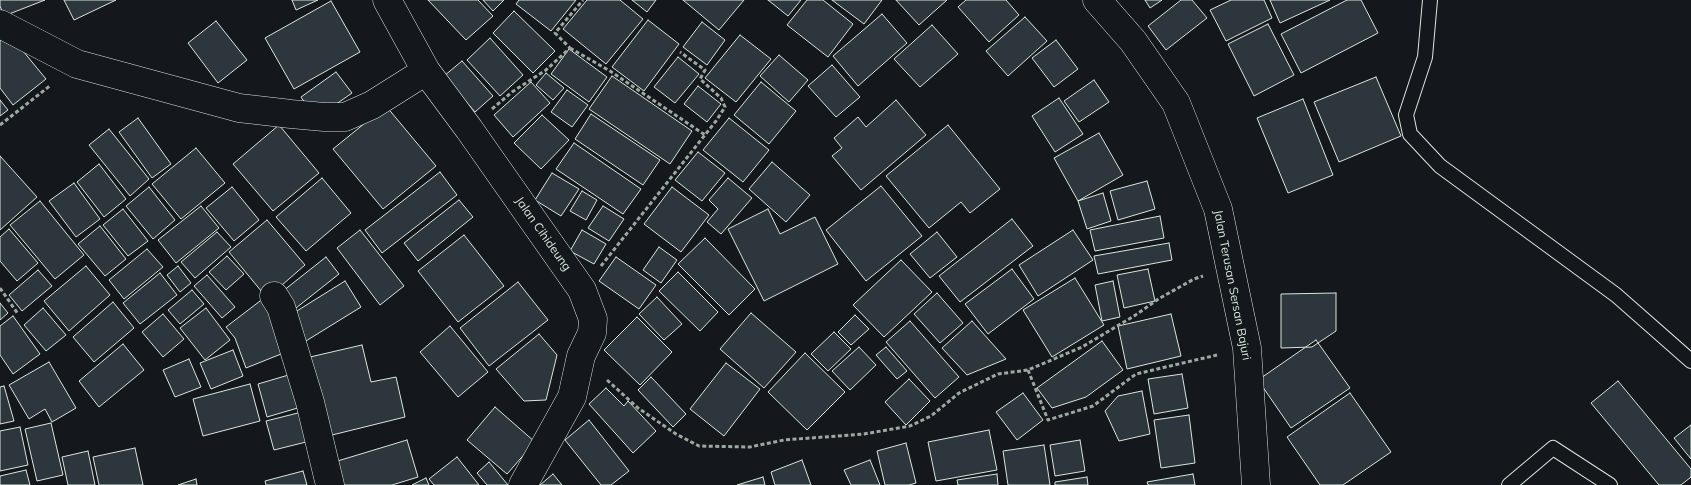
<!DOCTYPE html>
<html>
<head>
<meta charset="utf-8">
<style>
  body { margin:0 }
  canvas { display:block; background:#14181c }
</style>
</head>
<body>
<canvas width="1691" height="485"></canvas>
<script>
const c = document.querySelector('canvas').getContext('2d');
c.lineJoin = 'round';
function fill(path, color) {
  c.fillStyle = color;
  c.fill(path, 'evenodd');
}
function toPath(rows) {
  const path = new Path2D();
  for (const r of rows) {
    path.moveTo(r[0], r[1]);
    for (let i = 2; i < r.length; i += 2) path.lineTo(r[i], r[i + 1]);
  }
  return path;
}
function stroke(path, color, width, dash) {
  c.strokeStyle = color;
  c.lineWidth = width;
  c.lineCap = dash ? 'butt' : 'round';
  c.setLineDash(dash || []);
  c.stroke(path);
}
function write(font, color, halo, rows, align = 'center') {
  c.font = font + ' Mulish,sans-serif';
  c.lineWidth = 4;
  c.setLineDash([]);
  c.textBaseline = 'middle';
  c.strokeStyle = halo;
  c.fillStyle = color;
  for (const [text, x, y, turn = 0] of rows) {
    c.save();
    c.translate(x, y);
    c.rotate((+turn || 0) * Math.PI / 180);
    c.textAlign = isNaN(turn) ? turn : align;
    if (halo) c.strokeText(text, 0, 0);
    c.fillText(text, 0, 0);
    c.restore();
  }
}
const building = toPath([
  [0,0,45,0,4,16,0,6,0,0],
  [64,0,116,0,74,20,64,0],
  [292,0,318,0,296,10,292,0],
  [428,0,478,0,493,16,466,40,428,0],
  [483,0,504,0,493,11,483,0],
  [519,0,576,0,551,31,516,4,519,0],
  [587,0,620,0,643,19,606,64,563,29,587,0],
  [632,0,656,0,647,12,632,0],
  [683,0,744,0,719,30,683,0],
  [768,0,801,0,788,16,768,0],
  [807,0,823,0,853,24,828,57,787,25,807,0],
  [832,0,882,0,864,24,832,0],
  [896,0,947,0,919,25,896,0],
  [966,0,1006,0,1019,15,989,42,958,7,966,0],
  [1145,0,1162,0,1150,8,1145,0],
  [1181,0,1192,0,1207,18,1166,50,1148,26,1181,0],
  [1231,0,1264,0,1272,18,1226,41,1210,10,1231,0],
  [1270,0,1330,0,1280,23,1270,0],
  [1347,0,1361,0,1378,33,1301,73,1281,34,1347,0],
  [331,1,360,52,294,89,265,38,331,1],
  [514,11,555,51,533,73,493,33,514,11],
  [882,14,907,43,858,86,833,56,882,14],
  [1025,17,1047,41,1008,76,986,51,1025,17],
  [648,20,679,44,644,91,612,67,648,20],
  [216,21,247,60,218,83,188,43,216,21],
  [702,22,725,40,707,65,683,47,702,22],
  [1268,24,1294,75,1254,96,1228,44,1268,24],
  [932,25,958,54,920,87,894,59,932,25],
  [9,34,46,79,13,105,0,88,0,41,9,34],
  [740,35,771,59,736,102,705,78,740,35],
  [490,38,523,75,500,96,467,60,490,38],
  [1056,40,1078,69,1054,87,1032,58,1056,40],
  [569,49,607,77,589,102,551,74,569,49],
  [779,55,808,80,789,102,760,76,779,55],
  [678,57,699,74,675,103,654,87,678,57],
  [462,61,493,96,475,112,444,76,462,61],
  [832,65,860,97,836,117,808,86,832,65],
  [336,72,352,93,325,112,309,109,301,97,336,72],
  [546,73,564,88,553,100,536,85,546,73],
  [612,76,692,131,670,164,589,109,612,76],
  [1376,77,1401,136,1339,162,1314,102,1376,77],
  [1094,80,1109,102,1079,122,1064,101,1094,80],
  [531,82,550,103,513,137,494,115,531,82],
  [761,82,796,111,769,144,734,115,761,82],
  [698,86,721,104,707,122,684,104,698,86],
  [567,90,588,105,572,127,551,112,567,90],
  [1059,98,1083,134,1055,152,1032,116,1059,98],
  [1303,99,1333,175,1288,193,1257,118,1303,99],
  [0,100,8,110,0,116,0,100],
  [896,100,926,135,861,190,832,156,842,148,834,138,858,117,866,127,896,100],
  [386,106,436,166,383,209,333,149,386,106],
  [591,114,660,160,643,185,575,139,591,114],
  [542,115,569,140,541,169,514,143,542,115],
  [138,118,171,164,152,178,119,132,138,118],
  [729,118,769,150,743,182,703,150,729,118],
  [279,125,319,173,273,211,233,164,279,125],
  [948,125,1000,189,970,213,961,202,929,228,886,176,948,125],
  [109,129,149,179,130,196,89,145,109,129],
  [1099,133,1123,175,1078,201,1054,158,1099,133],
  [574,143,641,189,623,214,556,169,574,143],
  [196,148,225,183,181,219,152,184,196,148],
  [698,152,725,173,702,201,675,180,698,152],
  [0,156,37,197,0,230,0,156],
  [772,162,810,195,786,222,749,189,772,162],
  [99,164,126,199,104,217,77,182,99,164],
  [440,172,457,195,382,253,365,230,440,172],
  [552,173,579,189,561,216,535,200,552,173],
  [322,178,351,213,306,251,276,217,322,178],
  [728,178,752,198,721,234,707,222,718,209,709,200,728,178],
  [1147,181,1155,209,1118,220,1110,191,1147,181],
  [74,183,100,219,76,237,49,201,74,183],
  [881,186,922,236,866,281,826,230,881,186],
  [149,187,175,220,153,239,126,206,149,187],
  [232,187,259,220,234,241,206,208,232,187],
  [672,187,709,215,681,252,644,224,672,187],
  [582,191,597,200,586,220,570,211,582,191],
  [1103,193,1111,221,1087,229,1078,201,1103,193],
  [459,200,473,217,418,261,404,243,459,200],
  [40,201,84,255,55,279,10,225,40,201],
  [201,206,219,228,176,263,158,240,201,206],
  [603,206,624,219,609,241,588,228,603,206],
  [123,209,148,241,128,256,103,225,123,209],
  [768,209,780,234,815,217,838,264,764,301,728,229,768,209],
  [1160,216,1164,238,1095,251,1090,230,1160,216],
  [1012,219,1033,246,960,302,939,276,1012,219],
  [267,220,305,265,267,298,229,252,267,220],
  [100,226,126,259,105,276,78,244,100,226],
  [9,229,38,263,17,281,0,261,0,237,9,229],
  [360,230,404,286,380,305,337,248,360,230],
  [582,230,606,244,594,264,570,251,582,230],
  [1073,230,1093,260,1038,296,1019,265,1073,230],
  [217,232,231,247,195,278,181,262,217,232],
  [937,232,957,257,930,278,910,254,937,232],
  [464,235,504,286,458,322,418,271,464,235],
  [705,238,755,289,729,315,678,264,705,238],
  [1169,243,1172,260,1098,274,1094,256,1169,243],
  [659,247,677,260,661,283,643,270,659,247],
  [147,249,163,267,124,299,109,280,147,249],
  [227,256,244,274,226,290,209,272,227,256],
  [326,257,339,274,296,308,283,291,326,257],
  [616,257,656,285,639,309,599,281,616,257],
  [901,260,932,292,884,337,853,305,901,260],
  [86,266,110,295,69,331,44,301,86,266],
  [178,266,191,283,180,292,167,275,178,266],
  [1012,269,1034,299,988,334,965,304,1012,269],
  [1148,269,1155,301,1124,308,1117,275,1148,269],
  [38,270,52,286,22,311,9,295,38,270],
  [678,272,718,312,700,331,659,291,678,272],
  [160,273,177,295,140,324,123,303,160,273],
  [207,275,235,307,222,318,194,286,207,275],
  [1075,278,1104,325,1052,357,1023,310,1075,278],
  [345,281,361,307,301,344,292,314,345,281],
  [1113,281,1120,317,1102,321,1095,285,1113,281],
  [518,282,548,320,489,366,460,328,518,282],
  [192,290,204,304,180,324,168,310,192,290],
  [937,293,963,323,940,343,914,314,937,293],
  [1336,293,1336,331,1312,347,1281,348,1281,294,1336,293],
  [657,297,682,324,664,340,639,314,657,297],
  [264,298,291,350,246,368,235,338,226,327,264,298],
  [113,302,134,328,94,362,73,337,113,302],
  [0,303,8,313,0,320,0,303],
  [43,308,66,335,46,351,24,325,43,308],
  [206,308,230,340,205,360,180,328,206,308],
  [751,313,796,352,764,388,720,349,751,313],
  [163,314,184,339,163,357,142,332,163,314],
  [1171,314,1181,356,1127,369,1118,326,1171,314],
  [855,315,869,329,851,345,838,332,855,315],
  [13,316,40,354,13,374,0,355,0,326,13,316],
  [637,317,672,352,640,385,604,350,637,317],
  [910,321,959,377,935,398,886,342,910,321],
  [972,321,1006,359,967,375,942,348,972,321],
  [450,326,488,372,458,397,420,352,450,326],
  [834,332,851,349,828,371,811,354,834,332],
  [539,334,557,355,546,400,524,401,496,369,539,334],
  [1316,340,1350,388,1291,428,1258,380,1316,340],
  [1102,341,1123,370,1086,397,1052,408,1037,388,1102,341],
  [123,344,144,370,99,407,79,381,123,344],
  [362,345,371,382,396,377,405,417,328,436,310,357,362,345],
  [859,347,876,365,850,390,832,371,859,347],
  [886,347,907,371,897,379,876,355,886,347],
  [233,350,243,376,211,389,200,363,233,350],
  [805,353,845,392,807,430,768,392,805,353],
  [189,359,201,387,175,397,163,370,189,359],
  [49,362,76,408,52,422,45,409,29,419,9,385,49,362],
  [726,363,760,389,724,436,690,409,726,363],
  [292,374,301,407,267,417,258,384,292,374],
  [1182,374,1188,408,1154,414,1148,379,1182,374],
  [651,377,686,414,673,427,638,390,651,377],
  [909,379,930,401,906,425,885,402,909,379],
  [1618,381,1691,469,1691,477,1681,485,1659,485,1591,403,1618,381],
  [250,384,260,421,203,436,193,399,250,384],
  [4,386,14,421,0,424,0,387,4,386],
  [606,388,624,406,628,401,656,431,633,453,589,404,606,388],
  [1142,391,1150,434,1119,441,1105,411,1118,396,1142,391],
  [1023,393,1043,420,1017,440,996,412,1023,393],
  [1350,393,1391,452,1343,485,1320,485,1287,437,1350,393],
  [495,407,535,442,507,474,467,440,495,407],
  [302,412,310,441,274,450,266,421,302,412],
  [1189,415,1195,463,1161,468,1154,420,1189,415],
  [589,420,629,471,611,485,601,485,565,440,589,420],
  [51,423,63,475,37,481,25,429,51,423],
  [1691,425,1691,459,1674,438,1691,425],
  [20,427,28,465,0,471,0,431,20,427],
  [989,430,997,470,936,481,928,442,989,430],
  [407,440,418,477,392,485,337,485,331,463,407,440],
  [1080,440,1085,471,1055,476,1050,445,1080,440],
  [906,443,916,483,909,485,885,485,877,451,906,443],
  [1044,445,1050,485,1008,485,1003,451,1044,445],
  [135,448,143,485,99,485,93,457,135,448],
  [88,451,95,485,68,485,62,457,88,451],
  [457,457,479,485,434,485,429,479,457,457],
  [802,460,811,485,775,485,771,472,802,460],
  [870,460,880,485,851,485,844,470,870,460],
  [489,462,508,485,487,485,477,473,489,462],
  [26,470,30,485,0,485,0,476,26,470],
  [303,471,307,485,266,485,265,481,303,471],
  [553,474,562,485,540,485,553,474],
  [997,474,998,485,958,485,957,480,997,474],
  [1193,474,1195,485,1148,485,1147,482,1193,474],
  [763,477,765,485,737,485,763,477],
  [1087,477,1088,485,1055,485,1055,482,1087,477],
  [426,478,429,485,412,485,426,478],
  [196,479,197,485,178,485,196,479]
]);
fill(building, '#2c363c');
stroke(building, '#d8e6dc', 1);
const service = toPath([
  [1430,0,1425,57,1406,115,1410,134,1440,166,1616,295,1691,361],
  [1509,485,1553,448,1610,485]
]);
const minor = toPath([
  [387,0,426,71,469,129,582,290,593,319,592,333,581,356,572,397,523,485],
  [0,24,77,64,239,108,291,114,324,117,345,117,372,105,426,71],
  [274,296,281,307,310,402,330,485]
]);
const secondary = toPath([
  [1097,0,1133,41,1176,103,1218,209,1247,348,1256,485]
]);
stroke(service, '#d8e6dc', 16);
stroke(minor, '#d8e6dc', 29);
stroke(secondary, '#d8e6dc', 29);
stroke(toPath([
  [570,48,610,71,705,135],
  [492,109,512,92,546,70,570,48,555,33,583,0],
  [0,125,51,85],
  [601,266,716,121,725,107,721,98,700,79,705,70,680,52],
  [0,288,18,314],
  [1028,370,1048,420,1093,406,1136,374,1217,355],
  [607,380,638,408,676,434,699,446,750,447,784,440,864,434,910,426,931,416,959,393,998,374,1028,370,1082,347,1134,316,1160,298,1194,279,1203,276]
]), '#9da8a2', 3, [4, 2.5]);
stroke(service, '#14181c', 14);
stroke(minor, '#14181c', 28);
stroke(secondary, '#14181c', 28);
write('12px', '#d8e6dc', '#14181c', [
  ["Jalan Cihideung",543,234,55],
  ["Jalan Terusan Sersan Bajuri",1232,285,79]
]);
</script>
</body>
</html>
